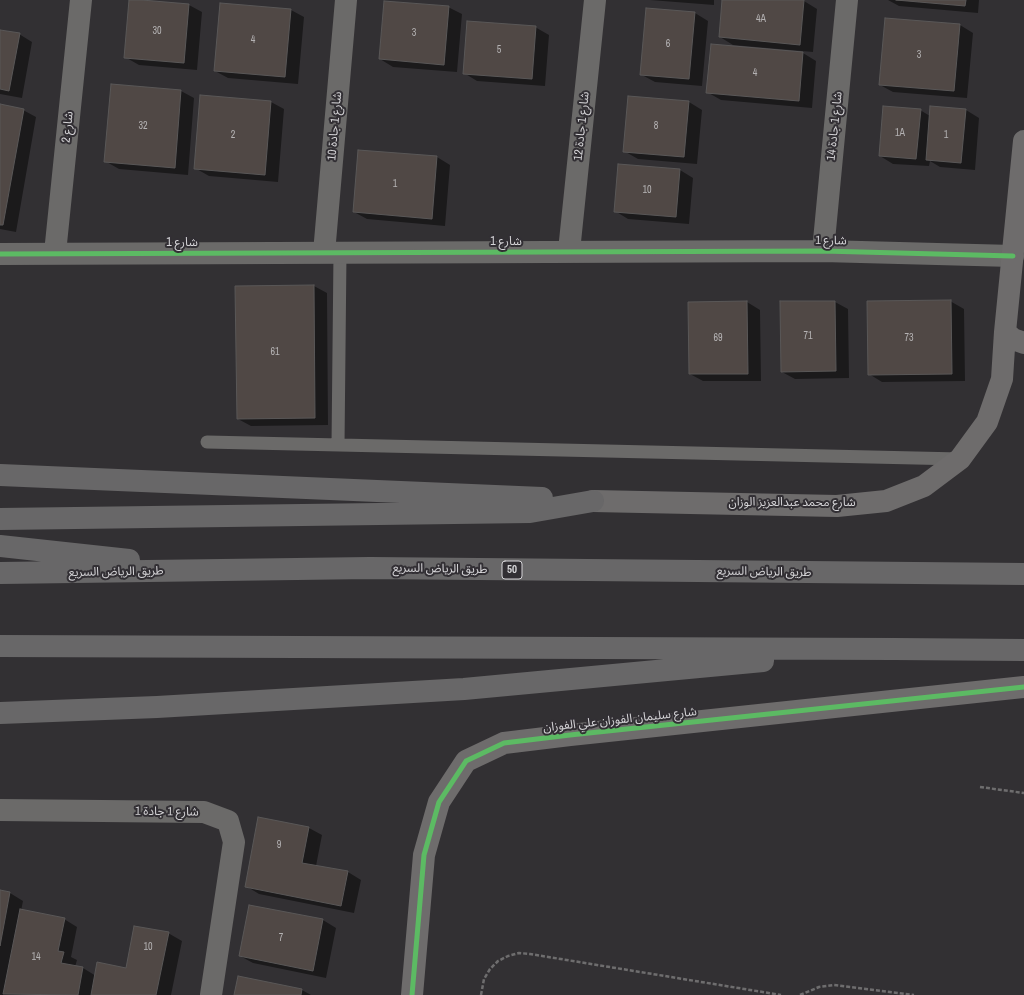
<!DOCTYPE html>
<html>
<head>
<meta charset="utf-8">
<style>
  body { margin:0 }
  canvas { display:block; background:#323033 }
</style>
</head>
<body>
<canvas width="1024" height="995"></canvas>
<script>
const c = document.querySelector('canvas').getContext('2d');
c.lineJoin = 'round';
function fill(path, color) {
  c.fillStyle = color;
  c.fill(path, 'evenodd');
}
function toPath(rows) {
  const path = new Path2D();
  for (const r of rows) {
    path.moveTo(r[0], r[1]);
    for (let i = 2; i < r.length; i += 2) path.lineTo(r[i], r[i + 1]);
  }
  return path;
}
function stroke(path, color, width, dash) {
  c.strokeStyle = color;
  c.lineWidth = width;
  c.lineCap = dash ? 'butt' : 'round';
  c.setLineDash(dash || []);
  c.stroke(path);
}
function write(font, color, halo, rows, align = 'center') {
  c.font = font + ' "Archivo Narrow","Noto Sans Arabic",sans-serif';
  c.lineWidth = 4;
  c.setLineDash([]);
  c.textBaseline = 'middle';
  c.strokeStyle = halo;
  c.fillStyle = color;
  for (const [text, x, y, turn = 0] of rows) {
    c.save();
    c.translate(x, y);
    c.rotate((+turn || 0) * Math.PI / 180);
    c.textAlign = isNaN(turn) ? turn : align;
    if (halo) c.strokeText(text, 0, 0);
    c.fillText(text, 0, 0);
    c.restore();
  }
}
fill(toPath([
  [650,0,714,0,714,5],
  [723,0,790,0,804,1,817,9,813,52,733,45,720,37],
  [888,0,979,0,978,13,899,6],
  [189,5,202,12,197,70,139,65,125,57],
  [448,7,462,14,457,72,393,67,380,59],
  [291,10,304,17,298,84,228,78,215,71],
  [695,13,708,21,702,86,655,82,642,75],
  [960,25,973,33,967,98,893,92,880,85],
  [535,27,549,35,545,86,477,81,464,73],
  [0,31,19,34,32,42,22,98,0,94],
  [803,53,816,61,812,108,721,100,707,92],
  [112,85,181,91,194,98,188,175,119,169,105,161],
  [629,97,689,102,702,110,697,164,638,159,624,151],
  [271,102,284,109,278,182,209,176,195,168],
  [0,105,23,110,36,117,16,232,0,229],
  [920,110,930,116,966,110,979,118,975,170,940,167,930,161,929,166,893,164,880,156],
  [359,151,437,157,450,165,445,226,367,219,354,212],
  [680,170,693,178,689,224,628,219,615,211],
  [314,286,327,293,328,425,251,426,238,419],
  [950,301,964,309,965,381,882,382,869,374],
  [747,302,760,310,761,381,703,381,690,374],
  [835,302,848,309,849,378,795,379,782,372],
  [259,818,309,828,322,835,316,866,348,872,361,880,354,913,259,894,246,886],
  [0,891,10,893,23,901,21,911,64,919,77,927,71,957,77,960,75,967,83,968,96,976,127,969,168,933,182,941,171,995,0,995],
  [323,920,336,928,326,978,253,963,240,956],
  [238,977,302,990,311,995,235,995]
]), '#0007');
const building = toPath([
  [129,0,142,0,189,4,184,63,124,58,129,0],
  [722,0,804,0,800,45,719,37,722,0],
  [896,0,966,0,965,6,896,0],
  [384,1,449,6,444,65,379,59,384,1],
  [220,3,291,9,285,77,214,71,220,3],
  [646,8,695,12,689,79,640,75,646,8],
  [885,18,960,24,954,91,879,85,885,18],
  [467,21,536,26,532,79,463,74,467,21],
  [0,30,20,33,9,91,0,89,0,30],
  [711,44,803,52,799,101,706,93,711,44],
  [111,84,181,90,175,168,104,162,111,84],
  [200,95,271,101,265,175,194,169,200,95],
  [628,96,689,101,684,157,623,152,628,96],
  [0,104,24,109,3,225,0,225,0,104],
  [883,106,921,109,916,159,879,156,883,106],
  [930,106,966,109,961,163,926,160,930,106],
  [358,150,437,156,432,219,353,212,358,150],
  [618,164,680,169,676,217,614,212,618,164],
  [314,285,315,418,237,419,235,286,314,285],
  [951,300,952,374,868,375,867,301,951,300],
  [747,301,748,374,689,374,688,302,747,301],
  [780,301,835,301,836,371,781,372,780,301],
  [258,817,309,827,302,863,348,871,341,906,245,887,258,817],
  [0,890,10,892,0,946,0,890],
  [249,905,323,919,313,971,239,956,249,905],
  [20,909,65,918,58,951,64,952,61,963,83,967,78,995,3,994,20,909],
  [134,926,169,932,156,995,91,995,97,962,126,968,134,926],
  [238,976,302,989,301,995,234,995,238,976]
]);
fill(building, '#504845');
stroke(building, '#595757', 1);
stroke(toPath([
  [980,787,1024,793],
  [481,995,484,979,490,969,498,961,508,956,519,953,530,954,781,995],
  [800,995,819,987,834,985,914,995]
]), '#6e6d6e', 2.5, [4, 2]);
stroke(toPath([
  [207,442,960,459],
  [338,445,340,253]
]), '#6b6a69', 13);
stroke(toPath([
  [569,251,595,0],
  [823,251,847,0],
  [55,253,81,0],
  [324,253,346,0],
  [0,254,823,251,1013,256],
  [0,810,204,812,228,821,234,842,211,995]
]), '#6b6a69', 22);
stroke(toPath([
  [1005,332,1013,339,1024,343],
  [593,501,837,506,886,501,924,486,960,459,987,422,1002,379,1005,332,1024,141],
  [412,995,424,855,439,802,466,761,504,743,570,735,1024,687]
]), '#6e6c6c', 22);
stroke(toPath([
  [0,475,542,498],
  [0,519,530,512,593,501],
  [0,546,129,560],
  [0,573,370,568,1024,574],
  [0,646,895,649,1024,650],
  [0,713,157,707,464,689,763,661]
]), '#686768', 22);
stroke(toPath([
  [0,254,823,251,1013,256],
  [412,995,424,855,439,802,466,761,504,743,570,735,1024,687]
]), '#5cba63', 5);
write('10px', '#b4b2b3', null, [
  ["4A",761,19],
  ["30",157,31],
  ["3",414,33],
  ["4",253,40],
  ["6",668,44],
  ["5",499,50],
  ["3",919,55],
  ["4",755,73],
  ["32",143,126],
  ["8",656,126],
  ["1A",900,133],
  ["2",233,135],
  ["1",946,135],
  ["1",395,184],
  ["10",647,190],
  ["71",808,336],
  ["69",718,338],
  ["73",909,338],
  ["61",275,352],
  ["9",279,845],
  ["7",281,938],
  ["10",148,947],
  ["14",36,957]
]);
for (const [x, y, w] of [
  [512,570,20]
]) {
  const box = new Path2D();
  box.roundRect(x - w / 2, y - 9, w, 18, 3);
  c.fillStyle = '#322f34';
  c.fill(box);
  stroke(box, '#d6d5d8', 1);
}
write('bold 11px', '#d6d5d8', null, [
  ["50",512,570]
]);
write('12px', '#d6d5d8', '#322f34', [
  ["شارع 1 جادة 10",335,126,-85],
  ["شارع 1 جادة 12",582,126,-84],
  ["شارع 1 جادة 14",835,126,-84],
  ["شارع 2",68,127,-84],
  ["شارع 1",831,241,1],
  ["شارع 1",506,242],
  ["شارع 1",182,243],
  ["شارع محمد عبدالعزيز الوزان",792,503],
  ["طريق الرياض السريع",440,569,1],
  ["طريق الرياض السريع",116,572,-1],
  ["طريق الرياض السريع",764,572,1],
  ["شارع سليمان الفوزان علي الفوزان",620,720,-6],
  ["شارع 1 جادة 1",167,812,1]
]);
</script>
</body>
</html>
